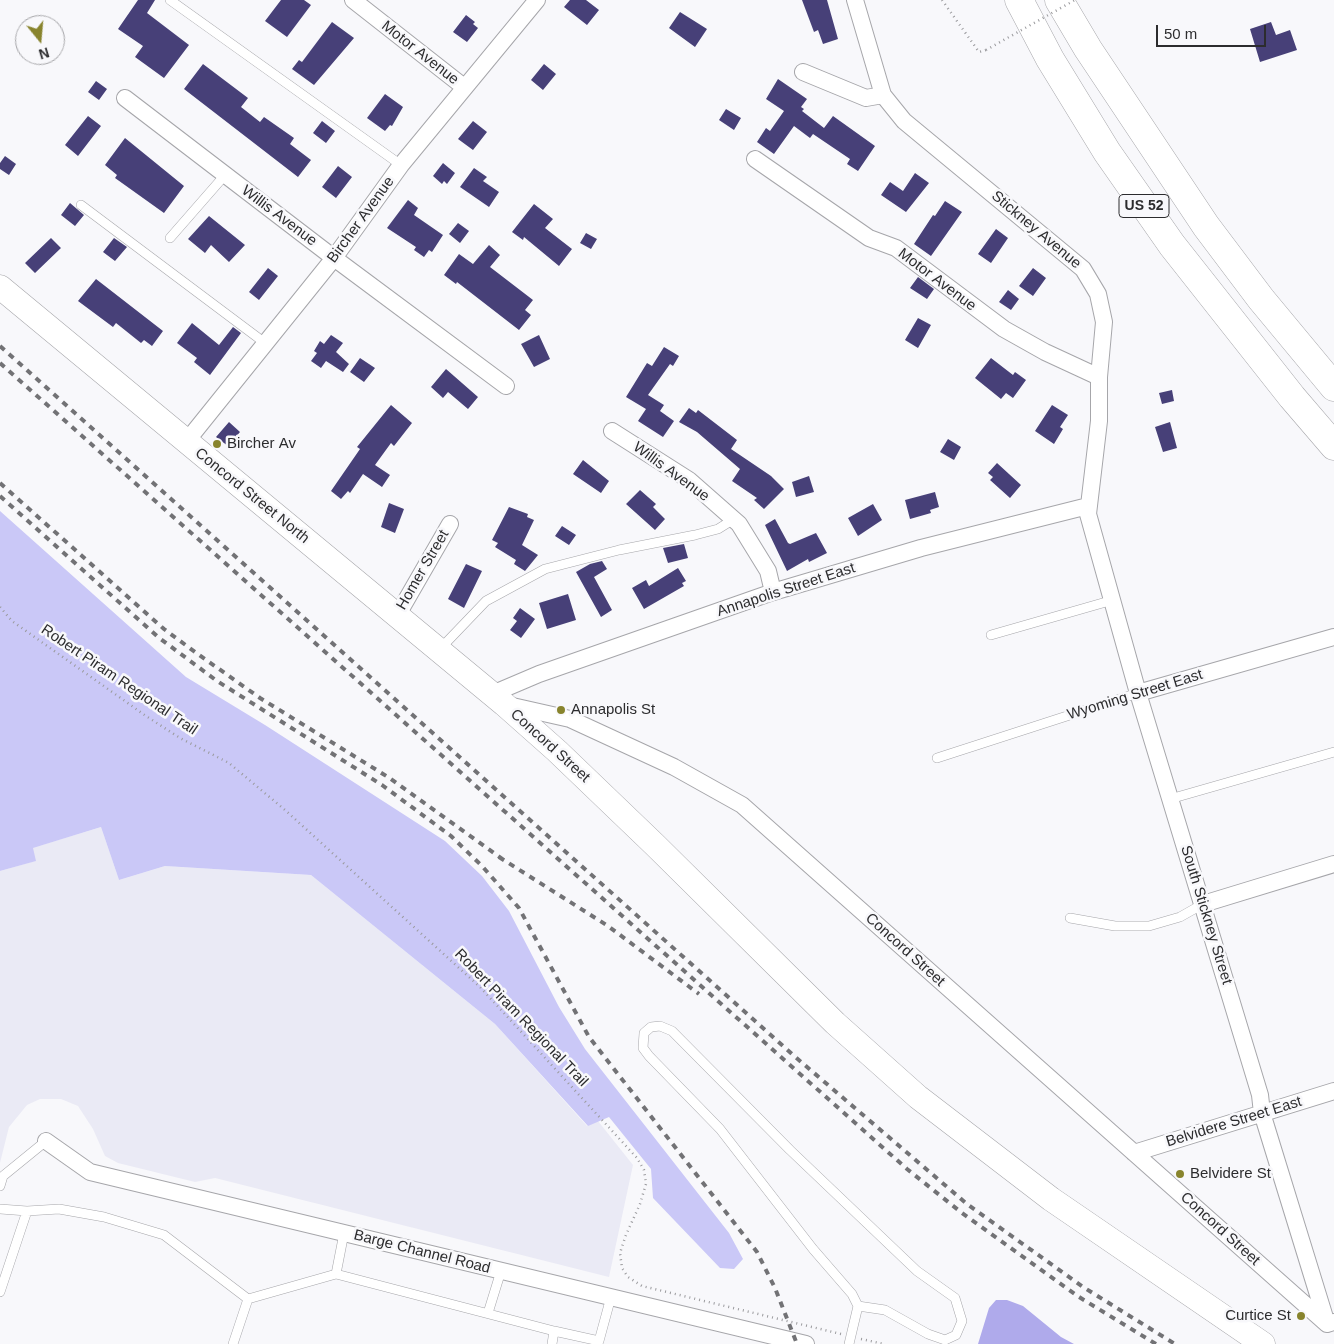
<!DOCTYPE html>
<html>
<head>
<meta charset="utf-8">
<style>
  body { margin:0 }
  #map { position:relative; width:1334px; height:1344px; overflow:hidden; background:#f8f8fb; font-family:Arial,sans-serif }
  canvas { display:block }
  .north { position:absolute; left:15px; top:15px; width:50px; height:50px; box-sizing:border-box; background:#f8f8fb; border:1px solid #a6a6a9; border-radius:50%; rotate:163deg; font-size:14px; font-weight:700; line-height:20px; text-align:center; color:#2c2c2e }
  .north::after { content:''; display:block; margin:auto; width:18px; height:22px; background:#88842d; clip-path:polygon(50% 0,100% 100%,50% 72%,0 100%) }
  .scale { position:absolute; left:1156px; top:25px; width:110px; height:22px; box-sizing:border-box; border:2px solid #2c2c2e; border-top:0; padding-left:6px; font-size:15px; line-height:18px; white-space:nowrap; color:#2c2c2e; -webkit-text-stroke:4px #f8f8fb; paint-order:stroke }
</style>
</head>
<body>
<div id="map">
<canvas width="1334" height="1344"></canvas>
<div class="north">N</div>
<div class="scale">50 m</div>
</div>
<script>
const c = document.querySelector('canvas').getContext('2d');
c.lineJoin = 'round';
function fill(path, color) {
  c.fillStyle = color;
  c.fill(path, 'evenodd');
}
function toPath(rows) {
  const path = new Path2D();
  for (const r of rows) {
    path.moveTo(r[0], r[1]);
    for (let i = 2; i < r.length; i += 2) path.lineTo(r[i], r[i + 1]);
  }
  return path;
}
function stroke(path, color, width, dash) {
  c.strokeStyle = color;
  c.lineWidth = width;
  c.lineCap = dash ? 'butt' : 'round';
  c.setLineDash(dash || []);
  c.stroke(path);
}
function write(font, color, halo, rows, align = 'center') {
  c.font = font + ' Arial,sans-serif';
  c.lineWidth = 5;
  c.setLineDash([]);
  c.textBaseline = 'middle';
  c.strokeStyle = halo;
  c.fillStyle = color;
  for (const [text, x, y, turn = 0] of rows) {
    c.save();
    c.translate(x, y);
    c.rotate((+turn || 0) * Math.PI / 180);
    c.textAlign = isNaN(turn) ? turn : align;
    if (halo) c.strokeText(text, 0, 0);
    c.fillText(text, 0, 0);
    c.restore();
  }
}
fill(toPath([
  [101,827,119,880,165,866,311,875,495,1024,587,1126,598,1121,633,1165,609,1277,215,1178,195,1182,118,1163,105,1156,93,1129,78,1106,61,1099,40,1099,27,1105,9,1127,0,1163,0,871,35,861,32,848]
]), '#eaeaf5');
fill(toPath([
  [0,511,186,677,265,725,445,841,482,876,509,911,559,1007,585,1049,729,1233,743,1259,734,1269,720,1268,653,1198,651,1169,609,1117,588,1126,495,1024,311,875,165,866,119,880,101,827,33,848,36,861,0,871]
]), '#cac8f7');
fill(toPath([
  [996,1300,1007,1300,1023,1306,1061,1337,1074,1344,978,1344,989,1308]
]), '#afaaeb');
fill(toPath([
  [138,0,155,0,147,13,189,45,164,78,135,57,143,46,118,29],
  [281,0,304,0,311,5,287,37,265,21],
  [570,0,586,0,599,10,587,25,564,7],
  [802,0,827,0,838,39,823,44,818,30,814,32],
  [680,12,707,29,695,47,669,28],
  [466,15,475,22,473,24,478,28,467,42,453,32],
  [332,22,354,38,314,85,292,69,299,60,302,62],
  [1271,22,1276,35,1290,30,1297,50,1260,62,1250,29],
  [203,64,248,98,241,107,260,122,264,117,294,138,290,144,311,160,298,177,184,89],
  [544,64,556,74,543,90,531,80],
  [778,79,807,99,801,107,804,109,802,111,824,128,833,116,875,146,858,171,847,164,850,159,813,134,810,138,794,126,774,154,757,142,766,128,770,131,784,111,766,99],
  [96,81,107,89,99,100,88,92],
  [385,94,403,107,392,126,390,125,385,131,367,118],
  [726,109,741,118,734,130,719,120],
  [88,116,101,126,78,156,65,145],
  [322,121,335,131,326,143,313,133],
  [473,121,487,132,473,150,458,139],
  [125,138,184,186,164,213,115,178,117,175,105,165],
  [5,156,16,164,9,175,0,169,0,163],
  [443,163,455,173,447,184,444,181,442,184,433,176],
  [338,166,352,177,336,198,322,187],
  [474,168,487,177,483,181,499,192,489,207,460,187],
  [915,173,929,183,906,212,881,195,890,182,903,191],
  [408,200,418,208,414,215,443,235,432,252,429,250,424,257,414,250,416,247,387,228],
  [945,201,962,212,931,256,914,244,933,215,935,216],
  [70,203,84,215,75,226,61,215],
  [534,204,553,219,545,228,572,249,559,266,524,237,523,240,512,232],
  [209,216,245,245,229,262,211,245,205,253,188,239],
  [458,223,469,231,460,243,449,234],
  [996,229,1008,238,991,263,978,254],
  [586,233,597,239,591,249,580,243],
  [51,238,61,248,35,273,25,263],
  [114,238,127,247,115,261,103,252],
  [489,245,500,255,490,267,533,300,525,310,531,315,519,330,457,282,456,284,444,275,459,254,473,264],
  [268,268,278,276,259,300,249,292],
  [1033,268,1046,278,1033,296,1019,286],
  [918,277,934,289,927,299,910,288],
  [96,279,163,331,152,346,144,340,141,343,116,323,113,327,78,301],
  [1008,290,1019,299,1011,310,999,302],
  [918,318,931,325,918,348,905,340],
  [192,323,219,345,233,327,241,333,210,375,194,362,197,358,177,343],
  [331,335,343,343,336,352,349,364,343,372,326,361,321,368,311,361,317,353,314,351,320,341,324,344],
  [539,335,550,359,534,367,521,344],
  [664,347,679,356,673,366,670,364,648,395,664,405,660,411,674,421,663,437,638,421,646,409,626,397,647,363,652,366],
  [360,358,375,368,364,382,350,372],
  [991,358,1013,375,1015,372,1026,380,1013,398,1006,393,1001,399,975,378],
  [446,369,478,397,468,409,448,392,443,398,431,387],
  [1172,390,1174,401,1162,404,1159,393],
  [391,405,412,423,394,446,391,443,375,465,390,475,382,487,363,474,350,493,348,491,341,499,331,491,360,449,357,447],
  [1052,405,1068,415,1060,427,1063,429,1054,444,1035,431],
  [689,408,696,413,698,410,737,440,731,449,771,476,784,489,764,509,754,500,757,498,732,481,740,469,697,432,679,422],
  [229,422,240,432,228,446,216,437],
  [1170,422,1177,448,1163,452,1155,427],
  [948,439,961,447,954,460,940,452],
  [583,460,609,481,601,493,573,474],
  [997,463,1021,485,1010,498,990,480,993,477,988,473],
  [809,476,814,492,796,497,792,482],
  [640,490,656,504,653,507,665,519,655,530,626,504],
  [935,492,939,507,930,510,931,513,910,519,905,500],
  [389,503,404,509,395,533,381,527],
  [873,504,882,520,858,536,848,518],
  [509,507,528,514,527,517,534,520,522,545,538,555,525,571,514,564,516,560,495,547,498,543,492,540],
  [775,519,788,543,790,544,816,533,827,553,809,562,808,559,787,571,765,525],
  [562,526,576,535,569,545,555,536],
  [684,544,688,558,668,563,663,548],
  [602,561,607,569,594,577,612,610,601,617,576,572,590,564],
  [466,564,482,571,464,608,448,599],
  [678,568,686,581,682,583,684,586,644,609,632,588,646,580,649,586],
  [568,594,576,620,547,629,539,603],
  [520,608,535,619,521,638,510,630,517,621,513,618]
]), '#474078');
const lane = toPath([
  [170,0,401,165],
  [81,205,265,343],
  [170,238,225,175],
  [991,635,1113,600],
  [440,649,486,601,545,569,619,550,695,535,718,529,734,519],
  [937,758,1138,693],
  [1170,799,1334,752],
  [1070,918,1115,926,1149,926,1180,917,1203,904],
  [0,1186,3,1176,46,1141],
  [0,1209,27,1211],
  [344,1233,336,1274,554,1331,599,1341,611,1297],
  [0,1292,27,1211,59,1209,104,1217,164,1235,248,1299],
  [248,1299,336,1274],
  [488,1313,501,1271],
  [233,1344,248,1299],
  [552,1344,554,1331],
  [849,1344,858,1306,852,1294,813,1249,720,1129,649,1056,643,1048,644,1033,651,1027,660,1026,672,1031,790,1150,917,1271,955,1298,962,1321,956,1335,945,1340,928,1334,885,1310,858,1306]
]);
const street = toPath([
  [353,0,464,87],
  [855,0,883,95,904,121,1083,269,1098,294,1104,322,1099,377,1099,421,1088,514,1138,693,1260,1095,1262,1113,1327,1324,1334,1322],
  [803,72,866,98,883,95],
  [125,98,334,258,506,386],
  [755,159,869,238,896,248,1004,329,1045,352,1099,377],
  [612,431,689,480,739,524,768,571,773,592],
  [186,442,334,258,401,165,537,0],
  [397,616,450,524],
  [1138,693,1334,637],
  [492,694,539,674,773,592,921,548,1088,506],
  [508,705,570,719,674,767,742,805,1327,1324],
  [1203,904,1334,864],
  [46,1141,90,1172,806,1344],
  [1134,1153,1334,1091]
]);
const secondary = toPath([
  [0,287,504,704,557,751,655,845,835,1023,918,1097,1051,1199,1263,1344]
]);
const highway = toPath([
  [1019,0,1050,59,1107,152,1172,245,1292,397,1334,446],
  [1059,0,1088,49,1206,226,1261,299,1334,387]
]);
stroke(lane, '#a6a6aa', 10);
stroke(street, '#a6a6aa', 18);
stroke(secondary, '#a6a6aa', 25);
stroke(highway, '#a6a6aa', 29);
stroke(toPath([
  [942,0,979,52,986,50],
  [0,607,12,621,146,716,180,738,229,763,285,810,480,987,637,1158,644,1170,646,1184,640,1204,626,1235,620,1253,622,1268,628,1277,642,1286,841,1334],
  [861,1339,884,1344]
]), '#9a9a9d', 2.5, [1, 4]);
stroke(lane, '#fff', 9);
stroke(street, '#fff', 16);
stroke(secondary, '#fff', 24);
stroke(highway, '#fff', 28);
stroke(toPath([
  [0,346,793,1055,967,1204,1083,1287,1175,1344],
  [0,363,907,1169,962,1213,1079,1297,1156,1344],
  [0,483,164,629,195,652,260,698,388,777,505,861],
  [0,496,158,637,217,681,382,785,451,836,482,866,519,908,589,1037,757,1252,775,1288,797,1344],
  [499,857,608,926,699,994]
]), '#727275', 4, [6, 6]);
stroke(toPath([
  [986,50,1075,0]
]), '#9a9a9d', 2.5, [1, 4]);
for (const [x, y, r, color] of [
  [217,444,5,"#88842d"],
  [561,710,5,"#88842d"],
  [1180,1174,5,"#88842d"],
  [1301,1316,5,"#88842d"]
]) {
  const dot = new Path2D();
  dot.arc(x, y, r, 0, 2 * Math.PI);
  c.fillStyle = color;
  c.fill(dot);
  stroke(dot, '#f8f8fb', 2);
}
for (const [x, y, w] of [
  [1144,206,50]
]) {
  const box = new Path2D();
  box.roundRect(x - w / 2, y - 11.5, w, 23, 4);
  c.fillStyle = '#f8f8fb';
  c.fill(box);
  stroke(box, '#2c2c2e', 1);
}
write('bold 14px', '#2c2c2e', null, [
  ["US 52",1144,206]
]);
write('15px', '#2c2c2e', '#f8f8fb', [
  ["Motor Avenue",420,53,38],
  ["Willis Avenue",279,216,37],
  ["Bircher Avenue",361,220,-54],
  ["Stickney Avenue",1036,230,40],
  ["Motor Avenue",937,280,37],
  ["Willis Avenue",671,472,36],
  ["Concord Street North",252,496,39],
  ["Homer Street",423,570,-60],
  ["Annapolis Street East",786,590,-18],
  ["Robert Piram Regional Trail",119,680,34],
  ["Wyoming Street East",1135,695,-17],
  ["Concord Street",550,746,42],
  ["South Stickney Street",1206,915,73],
  ["Concord Street",905,950,42],
  ["Robert Piram Regional Trail",521,1018,46],
  ["Belvidere Street East",1234,1122,-17],
  ["Concord Street",1220,1229,42],
  ["Barge Channel Road",422,1252,14]
]);
write('15px', '#2c2c2e', '#f8f8fb', [
  ["Bircher Av",227,444],
  ["Annapolis St",571,710],
  ["Belvidere St",1190,1174],
  ["Curtice St",1291,1316,"right"]
], 'left');
</script>
</body>
</html>
